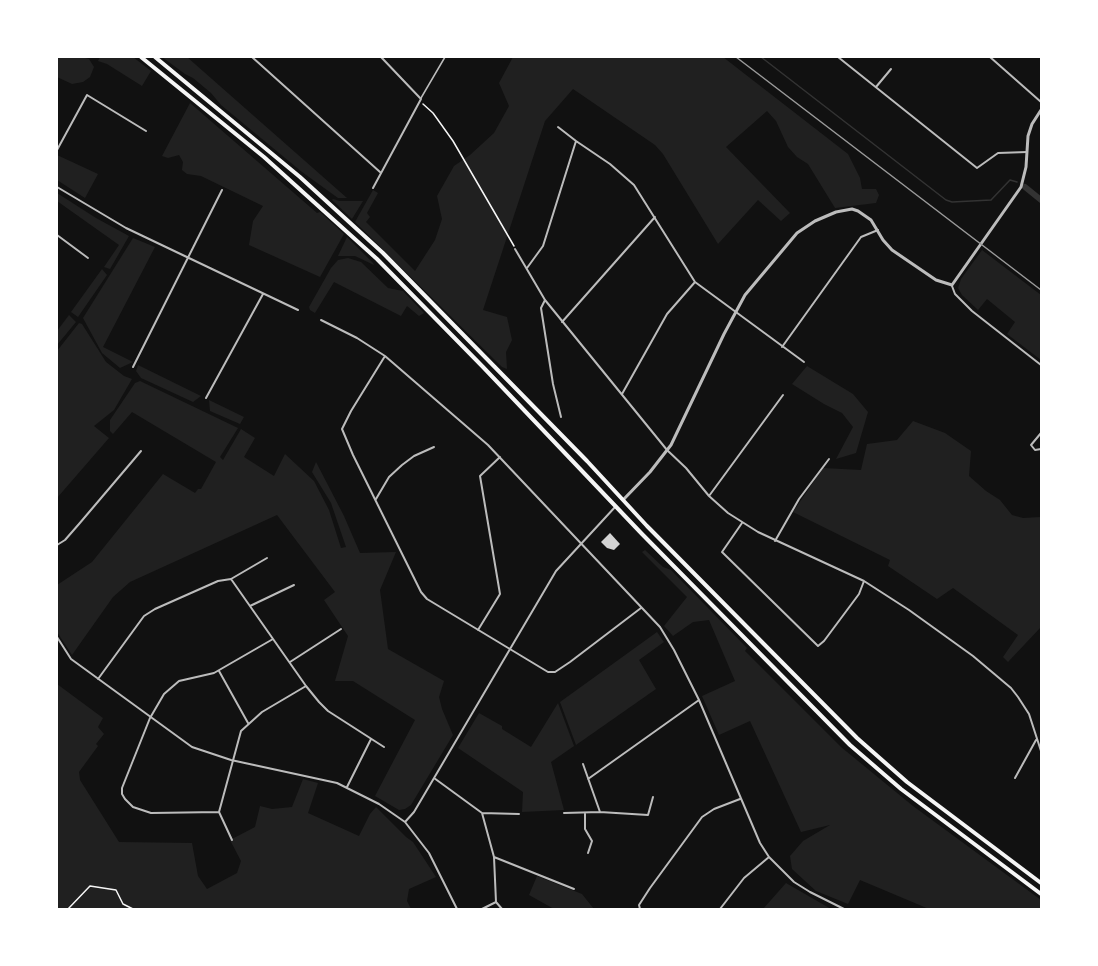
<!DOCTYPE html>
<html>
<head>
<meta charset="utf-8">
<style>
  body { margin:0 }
  #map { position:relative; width:1098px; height:966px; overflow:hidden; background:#111; font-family:Ubuntu,sans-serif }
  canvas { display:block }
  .frame { position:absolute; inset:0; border:58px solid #fff; pointer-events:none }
</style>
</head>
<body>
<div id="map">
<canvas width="1098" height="966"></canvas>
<div class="frame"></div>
</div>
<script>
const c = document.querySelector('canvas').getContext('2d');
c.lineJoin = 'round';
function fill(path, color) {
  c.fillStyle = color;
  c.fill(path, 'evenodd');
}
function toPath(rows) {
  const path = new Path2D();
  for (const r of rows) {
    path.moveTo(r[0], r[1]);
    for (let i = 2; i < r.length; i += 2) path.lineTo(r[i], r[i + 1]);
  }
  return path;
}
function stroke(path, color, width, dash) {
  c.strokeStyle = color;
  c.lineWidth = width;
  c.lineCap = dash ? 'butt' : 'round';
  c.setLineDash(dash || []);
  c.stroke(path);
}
fill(toPath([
  [57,57,81,57,89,59,94,67,90,77,83,82,72,84,57,77],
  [100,57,133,57,151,71,142,86,107,64,98,61],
  [162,57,187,57,347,198,338,198,302,172,221,105,211,93,193,78,185,74],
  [513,57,723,57,848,154,860,178,862,189,876,189,879,195,876,203,835,208,808,164,797,157,788,147,776,121,767,111,726,147,790,213,781,221,758,200,718,244,663,154,655,145,573,89,545,121,483,310,507,317,512,340,506,352,507,369,502,367,355,222,373,190,378,193,367,213,370,217,366,222,415,271,435,240,442,219,437,196,454,166,470,155,494,133,509,106,499,83],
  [190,103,317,213,320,212,344,234,320,277,249,245,253,221,263,206,201,176,187,174,182,170,183,162,179,155,168,158,162,156],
  [57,155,98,174,85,198,57,180],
  [57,193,96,218,129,236,110,269,104,267,119,245,57,201],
  [333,199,340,201,363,201,352,219,332,200],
  [347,237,373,263,374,265,355,256,338,256],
  [133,238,155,247,103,347,133,362,120,368,102,353,83,318],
  [982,250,1041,295,1041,360,1007,334,1015,322,987,299,978,310,962,295,958,288,961,279],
  [348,258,361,262,388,288,403,291,424,313,419,316,407,306,401,316,334,282,315,313,310,310,309,307,331,268,338,260],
  [102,269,107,275,78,317,71,312],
  [69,315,76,322,57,345,57,331],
  [79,323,82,324,106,362,124,376,132,379,114,410,94,426,109,438,57,498,57,351],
  [138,365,201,396,193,402,141,378,136,371],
  [807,366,853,394,868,412,856,453,836,459,853,427,842,413,824,404,792,384],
  [140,381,238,428,220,457,223,460,241,429,255,438,244,457,274,476,285,454,314,481,329,510,341,548,346,547,331,503,312,472,316,462,344,516,360,553,396,552,380,590,388,649,444,681,439,697,442,709,453,735,411,805,405,809,399,810,375,796,415,720,353,681,335,681,348,636,324,600,335,592,277,515,130,582,113,597,72,655,57,632,57,585,92,562,163,474,195,493,198,489,201,489,216,462,132,412,113,434,110,431,110,420,135,383],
  [209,400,244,417,240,424,210,411],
  [913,421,945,433,971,451,969,476,986,491,1000,500,1012,515,1023,518,1041,517,1041,627,1008,662,1003,657,1018,635,953,588,937,599,888,566,890,560,793,512,823,468,861,470,867,444,897,440],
  [645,550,663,567,671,570,747,648,745,651,841,747,913,806,1041,900,1041,909,929,909,860,880,848,904,816,891,792,869,790,856,803,841,830,825,801,832,750,721,719,735,702,696,735,681,709,620,693,622,673,636,664,626,687,597,642,552],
  [657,632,664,642,639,660,656,689,576,745,560,702],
  [57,684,103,718,98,727,104,734,96,744,98,746,79,772,80,780,119,842,192,843,198,876,207,889,237,873,241,861,230,840,255,827,260,806,272,809,292,807,303,779,318,783,308,813,359,836,370,814,376,807,406,837,413,842,436,877,409,889,407,901,411,909,57,909],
  [558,703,574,746,551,762,564,810,522,812,523,792,458,748,479,713,502,726,502,729,531,747],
  [537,876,582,894,594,909,554,909,529,895],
  [786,883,831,909,763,909]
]), '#202020');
stroke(toPath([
  [761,57,946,200,952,202,991,200,1010,180,1017,182]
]), '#333', 1.5);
stroke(toPath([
  [1025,187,1041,200]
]), '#333', 6);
fill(toPath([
  [610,533,620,544,614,550,607,548,601,542]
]), '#d3d3d3');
stroke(toPath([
  [423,104,433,113,453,141,514,246],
  [68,909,90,886,116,890,123,904,133,909]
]), '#f5f5f5', 1.5);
stroke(toPath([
  [421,98,445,57]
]), '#bcbcbc', 1.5);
stroke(toPath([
  [252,57,380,172],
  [838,57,977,168,998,153,1027,152],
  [990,57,1041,102],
  [876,87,891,69],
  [576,141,610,164,634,185,695,282,804,362],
  [57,150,87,95,146,131],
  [57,187,126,228,298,310],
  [373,188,421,99,381,57],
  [57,235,88,258],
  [515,249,545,300,667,450,686,468,709,496,728,513,758,532,864,581,909,610,973,656,1011,688,1018,697,1029,714,1041,751],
  [527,268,543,246,576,141,558,127],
  [952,286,955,294,972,311,1041,365],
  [545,300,541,308,553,384,561,417],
  [321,320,357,338,385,356,488,445,660,627,674,650,699,700,760,843,769,857,794,882,810,892,844,909],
  [562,322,655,217],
  [782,347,861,237,878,230],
  [385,356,351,411,342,429,353,455,421,592,427,599,548,672,555,672,570,662,641,608],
  [133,367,222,190],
  [622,394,667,314,695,282],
  [206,398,263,294],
  [1041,433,1031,445,1035,450,1041,449],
  [709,496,783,395],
  [376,499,389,477,402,465,414,456,434,447],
  [742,523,722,552,818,646,824,641,859,594,864,581],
  [775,541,799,499,829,459],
  [57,545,65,540,79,524,141,451],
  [231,579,267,558],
  [250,606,294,585],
  [478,630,500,594,480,476,500,457],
  [57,637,71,659,192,747,231,760,337,783,379,804,405,822,429,853,457,909],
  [273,639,214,673,179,681,164,694,150,718,122,788,122,794,125,799,133,807,151,813,219,812,241,731,262,712,306,686],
  [290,662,341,629],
  [219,671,248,723],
  [98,679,144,616,155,609,218,581,231,579,306,686,319,702,328,711,384,747],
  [583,764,600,812],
  [434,778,482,813,494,857,496,902,502,909],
  [1015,778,1036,740],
  [588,779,699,700],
  [347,787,371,739],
  [219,812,232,840],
  [482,813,519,814],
  [564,813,600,812,648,815,653,797],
  [585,813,585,829,592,841,588,853],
  [405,822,414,812,556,571,616,506],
  [494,857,574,889],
  [482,909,496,902],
  [640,909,639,905,650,888,702,817,714,809,740,799],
  [720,909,744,878,769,857]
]), '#bcbcbc', 2);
stroke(toPath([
  [623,500,650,472,671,445,724,334,745,295,797,233,815,221,836,212,852,209,858,211,871,220,883,240,892,250,936,280,952,285,1021,187,1026,167,1028,136,1032,124,1041,110]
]), '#bcbcbc', 3);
stroke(toPath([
  [141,57,264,157,377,259,483,367,642,534,850,745,901,789,1041,894],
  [155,57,300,177,383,253,587,461,647,526,857,738,907,782,1041,883]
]), '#f5f5f5', 4);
stroke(toPath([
  [736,57,1041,290]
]), '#9a9a9a', 1.5);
</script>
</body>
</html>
